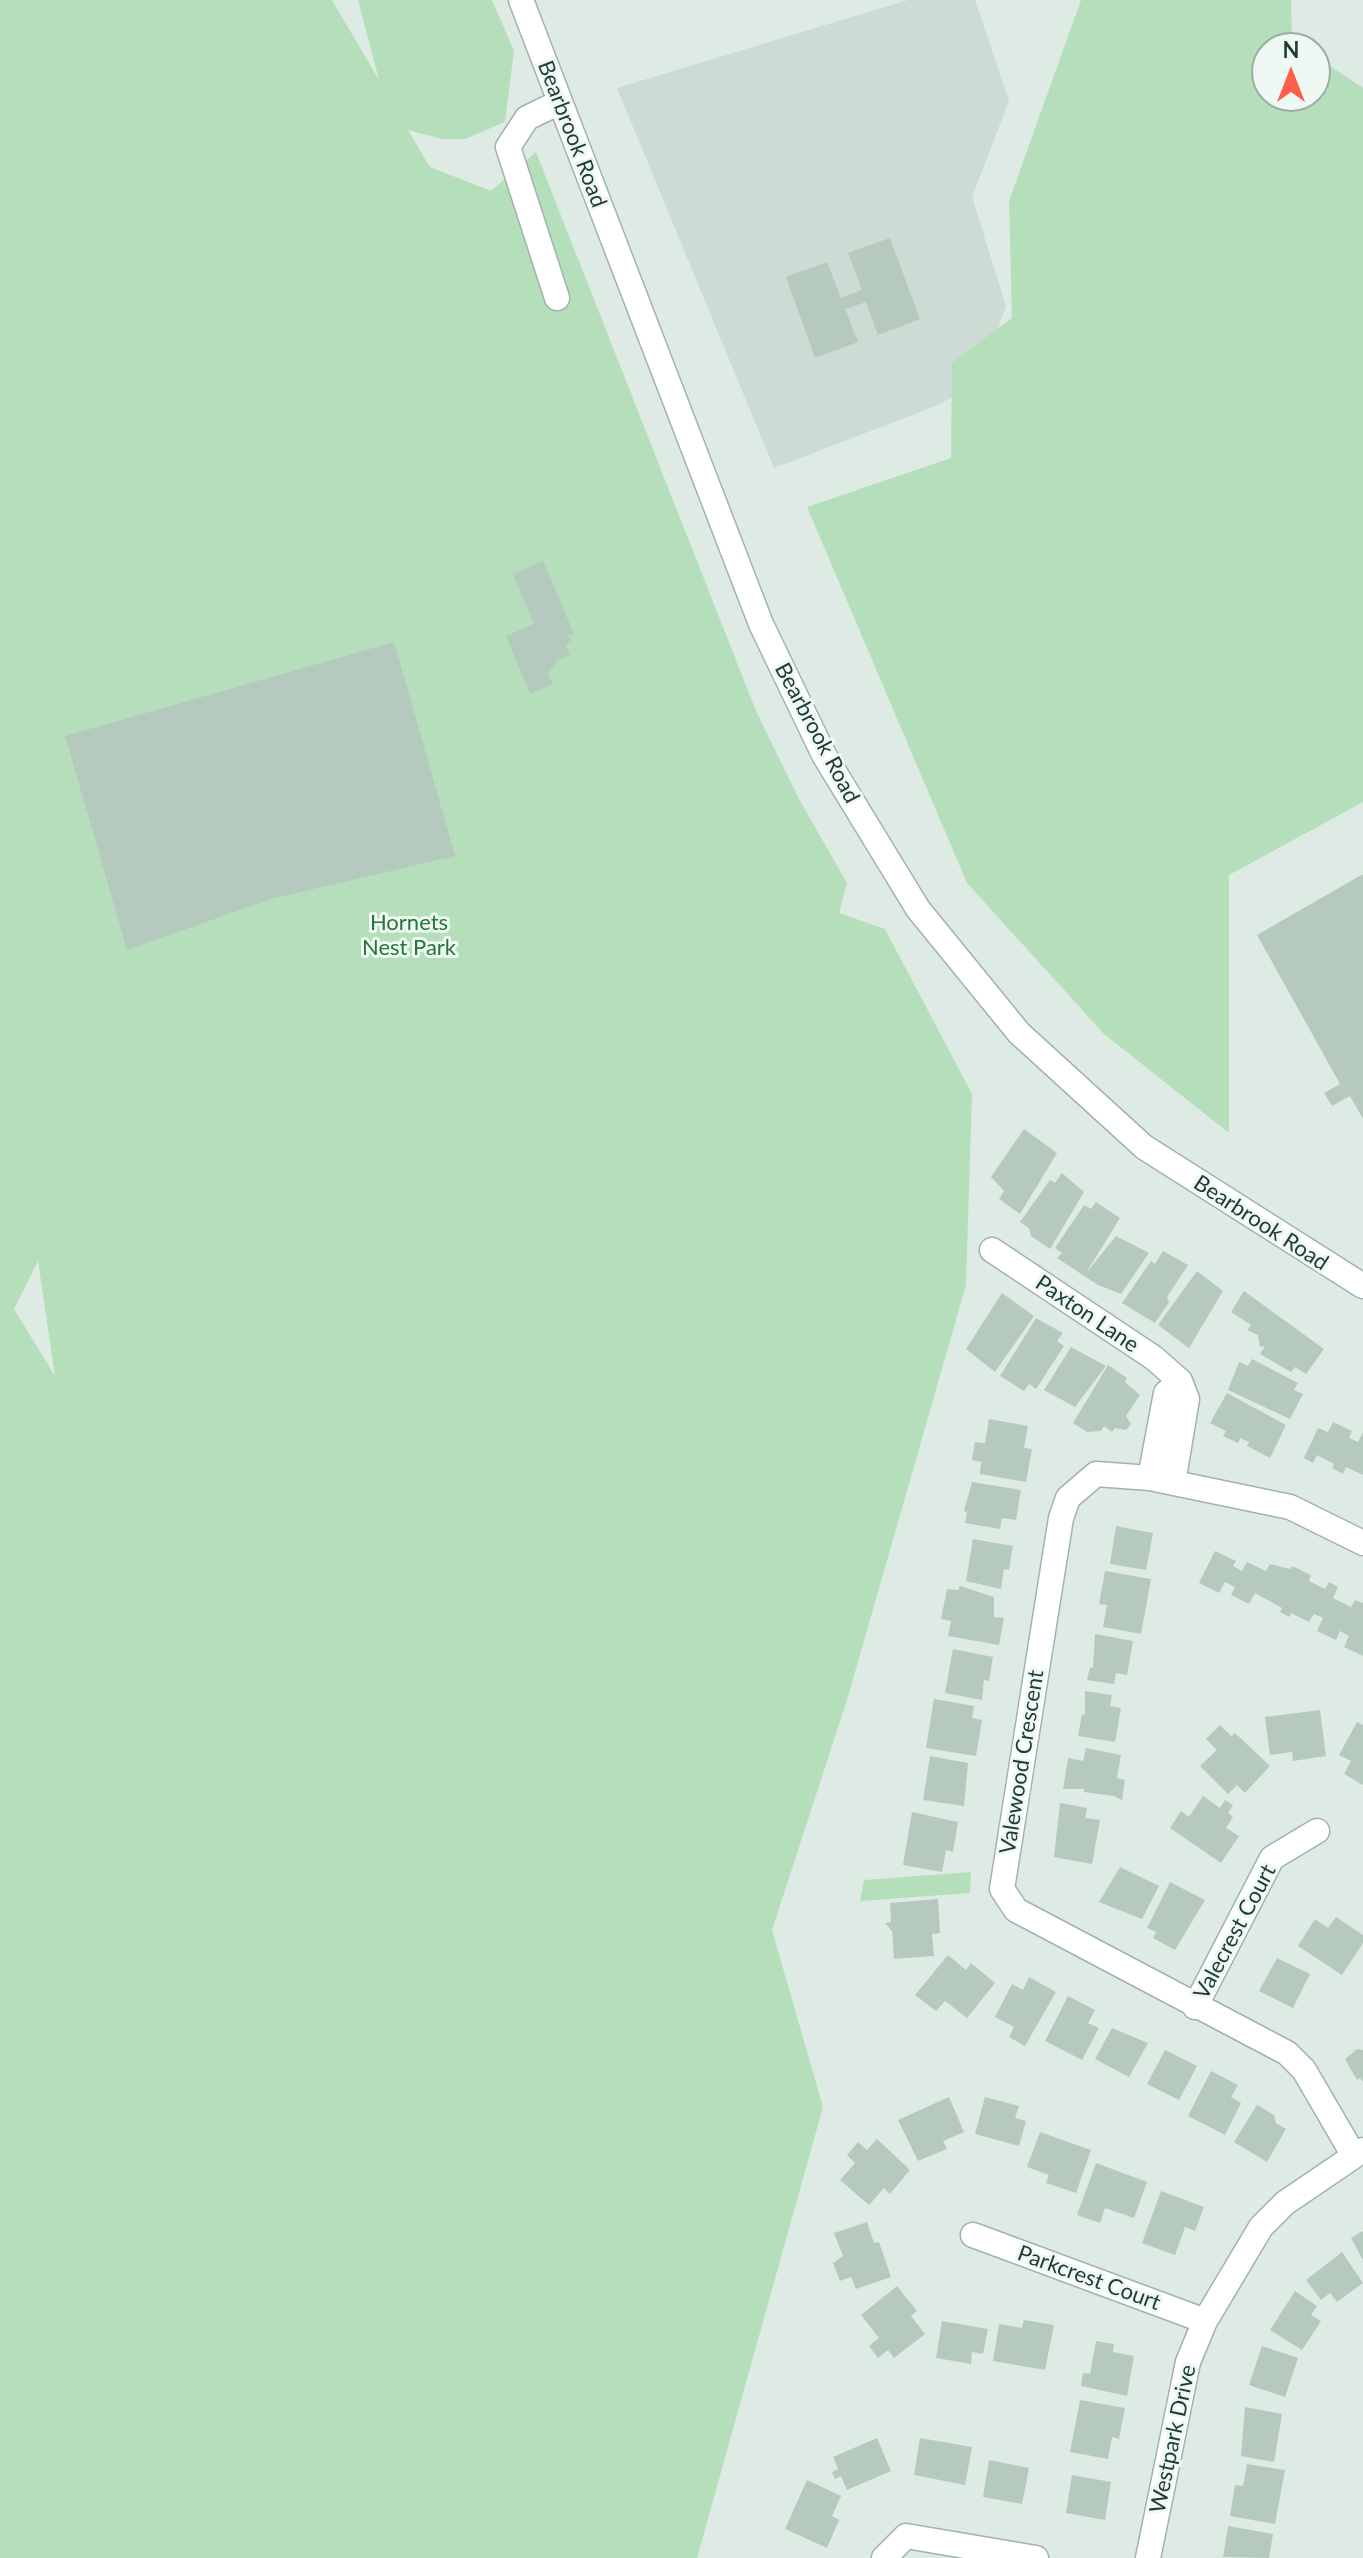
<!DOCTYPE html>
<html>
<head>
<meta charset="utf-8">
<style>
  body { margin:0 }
  #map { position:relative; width:1363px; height:2558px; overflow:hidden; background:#deebe4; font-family:Lato,sans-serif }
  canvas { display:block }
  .north { position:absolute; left:1251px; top:32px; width:80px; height:80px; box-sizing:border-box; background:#eff8f2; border:2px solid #9bada4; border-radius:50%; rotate:0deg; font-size:22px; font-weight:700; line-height:32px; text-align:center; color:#1e3c30 }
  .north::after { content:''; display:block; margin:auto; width:28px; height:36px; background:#fd5f4a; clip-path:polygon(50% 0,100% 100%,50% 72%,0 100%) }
</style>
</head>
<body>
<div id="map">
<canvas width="1363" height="2558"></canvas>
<div class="north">N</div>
</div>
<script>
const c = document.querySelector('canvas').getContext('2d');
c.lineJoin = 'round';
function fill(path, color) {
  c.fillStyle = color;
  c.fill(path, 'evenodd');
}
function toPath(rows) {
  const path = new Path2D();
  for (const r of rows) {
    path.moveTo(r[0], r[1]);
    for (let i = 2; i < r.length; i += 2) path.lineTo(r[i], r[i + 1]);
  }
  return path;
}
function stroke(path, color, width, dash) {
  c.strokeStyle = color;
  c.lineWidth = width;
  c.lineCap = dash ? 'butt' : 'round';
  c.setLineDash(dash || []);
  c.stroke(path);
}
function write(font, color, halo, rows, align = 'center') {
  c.font = font + ' Lato,sans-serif';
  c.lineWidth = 6;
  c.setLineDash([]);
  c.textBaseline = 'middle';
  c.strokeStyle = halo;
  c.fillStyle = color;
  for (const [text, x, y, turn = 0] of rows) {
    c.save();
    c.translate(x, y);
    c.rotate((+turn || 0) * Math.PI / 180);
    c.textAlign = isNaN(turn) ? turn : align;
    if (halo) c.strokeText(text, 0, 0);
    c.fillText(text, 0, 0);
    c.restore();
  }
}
fill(toPath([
  [908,0,975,0,1009,101,972,197,1006,306,978,385,933,407,774,468,617,88]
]), '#ccdbd3');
fill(toPath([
  [0,0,332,0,379,80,358,0,492,0,514,51,505,122,465,139,442,139,408,130,430,167,491,191,536,152,756,711,799,799,847,883,839,913,885,929,972,1094,966,1285,847,1700,772,1930,823,2107,697,2558,0,2558],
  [38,1261,55,1376,14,1309],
  [1081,0,1291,0,1292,40,1303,48,1267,48,1267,96,1315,96,1315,56,1363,88,1363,802,1229,875,1229,1133,1104,1034,967,883,807,507,951,458,952,363,1012,318,1009,201],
  [971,1872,970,1893,860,1901,864,1880]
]), '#b5dfbb');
fill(toPath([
  [890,238,920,319,878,335,866,302,845,309,858,342,815,358,786,277,827,262,841,298,862,290,848,253],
  [543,561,574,634,567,636,571,639,566,646,570,655,558,660,548,674,553,684,530,694,506,636,534,624,513,574],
  [394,642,455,856,271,899,127,950,65,736],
  [1363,874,1363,1119,1350,1096,1332,1106,1324,1093,1340,1084,1257,935],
  [1024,1129,1057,1153,1020,1214,999,1199,1004,1191,991,1177],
  [1062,1173,1084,1192,1050,1249,1031,1236,1029,1228,1020,1222,1050,1180,1055,1183],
  [1096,1202,1120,1218,1086,1273,1116,1236,1149,1253,1121,1294,1098,1285,1057,1258,1062,1253,1055,1248,1074,1220,1084,1205,1091,1209],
  [1163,1251,1188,1265,1167,1297,1169,1302,1155,1323,1122,1303,1151,1261,1155,1264],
  [1197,1271,1223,1291,1189,1348,1158,1325],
  [1244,1291,1324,1349,1306,1374,1295,1367,1291,1372,1260,1354,1265,1346,1260,1347,1258,1335,1247,1330,1251,1325,1231,1312],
  [1002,1293,1034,1316,995,1372,966,1349],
  [1036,1318,1063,1333,1057,1341,1064,1346,1036,1389,1029,1384,1024,1391,1000,1376],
  [1071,1347,1106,1366,1075,1407,1044,1390],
  [1252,1359,1298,1383,1294,1390,1303,1394,1290,1419,1228,1390,1239,1362,1248,1366],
  [1108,1365,1127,1378,1125,1382,1140,1395,1126,1416,1131,1424,1126,1430,1115,1428,1112,1432,1104,1426,1101,1431,1087,1432,1073,1423],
  [1227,1393,1286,1425,1270,1458,1247,1446,1249,1442,1240,1438,1238,1443,1223,1436,1226,1431,1210,1423],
  [989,1419,1028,1426,1024,1448,1032,1449,1026,1482,980,1474,981,1462,972,1460,975,1442,985,1443],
  [1333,1422,1352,1431,1349,1438,1358,1442,1363,1432,1363,1475,1346,1467,1343,1474,1332,1468,1334,1464,1317,1455,1313,1463,1304,1458,1318,1428,1328,1432],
  [972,1482,1021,1490,1016,1520,1002,1518,1000,1529,965,1523,967,1512,964,1511],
  [1116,1526,1153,1533,1146,1570,1110,1564],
  [973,1539,1013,1546,1009,1570,1004,1569,1001,1589,966,1581],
  [1215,1551,1236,1561,1233,1566,1242,1571,1247,1562,1266,1571,1270,1564,1290,1569,1292,1566,1311,1575,1309,1581,1325,1589,1329,1582,1338,1587,1333,1598,1351,1607,1355,1600,1363,1603,1363,1656,1344,1647,1349,1636,1340,1631,1336,1640,1317,1631,1323,1618,1314,1614,1309,1622,1291,1613,1289,1617,1280,1612,1282,1608,1255,1593,1249,1604,1231,1595,1235,1587,1225,1582,1219,1593,1199,1583],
  [1105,1571,1151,1579,1141,1634,1103,1627,1107,1605,1099,1604],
  [960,1586,994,1597,994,1617,1004,1618,999,1645,948,1636,951,1621,941,1619,947,1589,958,1590],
  [1095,1634,1133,1641,1127,1675,1116,1673,1114,1684,1087,1680,1090,1667,1093,1668],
  [953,1649,993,1657,989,1681,984,1680,982,1700,945,1693],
  [1085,1691,1112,1695,1110,1706,1121,1708,1115,1742,1078,1736,1082,1714,1085,1715],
  [934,1699,974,1706,972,1718,982,1720,976,1756,926,1748],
  [1320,1710,1326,1756,1293,1761,1292,1752,1270,1755,1265,1717],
  [1357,1722,1363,1725,1363,1785,1344,1774,1351,1761,1339,1755],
  [1220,1725,1231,1736,1235,1733,1270,1766,1245,1793,1237,1785,1228,1794,1200,1766,1217,1750,1206,1739],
  [1086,1748,1121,1755,1117,1778,1125,1780,1122,1800,1114,1796,1084,1792,1084,1789,1063,1789,1068,1758,1083,1761],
  [930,1756,968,1763,964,1806,923,1800],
  [1203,1796,1220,1808,1225,1800,1233,1805,1228,1813,1233,1817,1226,1828,1239,1836,1221,1863,1170,1828,1181,1811,1189,1817],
  [1060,1803,1087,1808,1085,1818,1100,1820,1092,1864,1054,1857],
  [912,1812,958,1822,953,1852,946,1850,942,1872,903,1865],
  [1120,1867,1159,1886,1142,1919,1099,1902],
  [1170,1882,1205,1900,1175,1950,1153,1938,1156,1932,1147,1928],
  [938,1899,940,1933,932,1934,934,1956,894,1959,892,1931,885,1923,891,1922,890,1903],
  [1336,1917,1363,1935,1363,1943,1342,1975,1298,1946,1315,1919,1328,1928],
  [948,1955,966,1970,971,1963,995,1983,967,2018,945,2001,936,2011,915,1995],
  [1277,1958,1310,1974,1293,2008,1259,1991],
  [1029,1977,1056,1992,1025,2046,1009,2037,1014,2027,995,2017,1012,1984,1023,1990],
  [1068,1996,1095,2010,1088,2023,1099,2028,1082,2060,1045,2041],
  [1112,2028,1148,2043,1129,2077,1095,2059],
  [1357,2049,1363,2050,1363,2082,1360,2078,1357,2080,1345,2059],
  [1165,2050,1197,2066,1179,2100,1147,2084],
  [1211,2071,1238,2085,1231,2097,1241,2103,1225,2135,1188,2116],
  [949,2097,964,2132,943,2141,947,2149,918,2161,898,2120],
  [985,2097,1019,2106,1015,2118,1026,2121,1019,2146,975,2134],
  [1257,2105,1274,2115,1276,2123,1286,2129,1267,2162,1234,2142],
  [1040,2132,1091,2150,1076,2193,1046,2183,1049,2175,1027,2167],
  [877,2139,910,2170,890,2194,884,2188,869,2205,840,2180,855,2163,847,2155,858,2142,867,2150],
  [1096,2163,1147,2182,1134,2218,1105,2208,1100,2223,1077,2215],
  [1161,2191,1204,2207,1195,2231,1185,2227,1175,2255,1142,2243],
  [867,2222,874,2243,879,2242,891,2277,856,2289,851,2277,840,2281,833,2263,843,2256,834,2233],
  [1363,2231,1363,2260,1351,2238],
  [1342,2252,1363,2283,1337,2302,1330,2293,1321,2300,1306,2280],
  [897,2286,917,2311,911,2316,925,2334,894,2358,888,2350,878,2358,869,2346,879,2338,861,2315],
  [1295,2291,1317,2306,1311,2315,1321,2321,1302,2350,1270,2330],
  [1024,2320,1054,2325,1045,2370,993,2361,999,2324,1022,2328],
  [942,2321,988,2329,983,2354,972,2352,971,2364,936,2358],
  [1096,2341,1114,2344,1113,2352,1134,2356,1127,2396,1081,2386,1083,2373,1090,2374],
  [1262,2346,1298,2358,1285,2397,1249,2385],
  [1080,2400,1125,2408,1119,2439,1112,2437,1108,2459,1070,2452],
  [1245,2407,1282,2414,1274,2462,1241,2456],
  [877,2438,891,2471,847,2490,841,2476,835,2479,832,2472,838,2469,833,2457],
  [920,2438,972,2447,965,2485,914,2475],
  [989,2460,1029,2468,1022,2504,983,2497],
  [1247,2464,1285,2470,1275,2524,1230,2516,1235,2485,1243,2486],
  [1072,2475,1111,2482,1105,2520,1066,2513],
  [807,2480,841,2496,832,2516,839,2520,827,2548,785,2529],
  [1228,2526,1273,2534,1269,2558,1223,2557]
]), '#b6c9bf');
const minor = toPath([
  [521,0,761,624,824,755,918,909,1019,1033,1144,1147,1363,1286],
  [557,298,508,147,527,118,560,102],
  [992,1250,1154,1358,1180,1381],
  [1150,1478,1166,1393,1180,1381,1187,1399,1173,1483],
  [1195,2007,1272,1858,1317,1831],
  [1354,2156,1304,2070,1287,2053,1016,1910,1002,1889,1061,1518,1068,1498,1096,1474,1150,1478,1290,1507,1363,1543],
  [973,2235,1205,2321],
  [884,2558,906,2536,1036,2558],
  [1148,2558,1188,2362,1205,2321,1261,2227,1285,2203,1363,2150]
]);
stroke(minor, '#a1b3aa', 27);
stroke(minor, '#fff', 24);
write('22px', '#1e3c30', '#eff8f2', [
  ["Bearbrook Road",572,134,69],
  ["Bearbrook Road",817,733,62],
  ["Bearbrook Road",1261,1223,33],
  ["Paxton Lane",1087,1314,34],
  ["Valewood Crescent",1022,1762,-81],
  ["Valecrest Court",1235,1932,-62],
  ["Parkcrest Court",1089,2278,20],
  ["Westpark Drive",1173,2439,-78]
]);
write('22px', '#25763a', '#eff8f2', [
  ["Hornets",409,923],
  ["Nest Park",409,948]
]);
</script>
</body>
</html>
